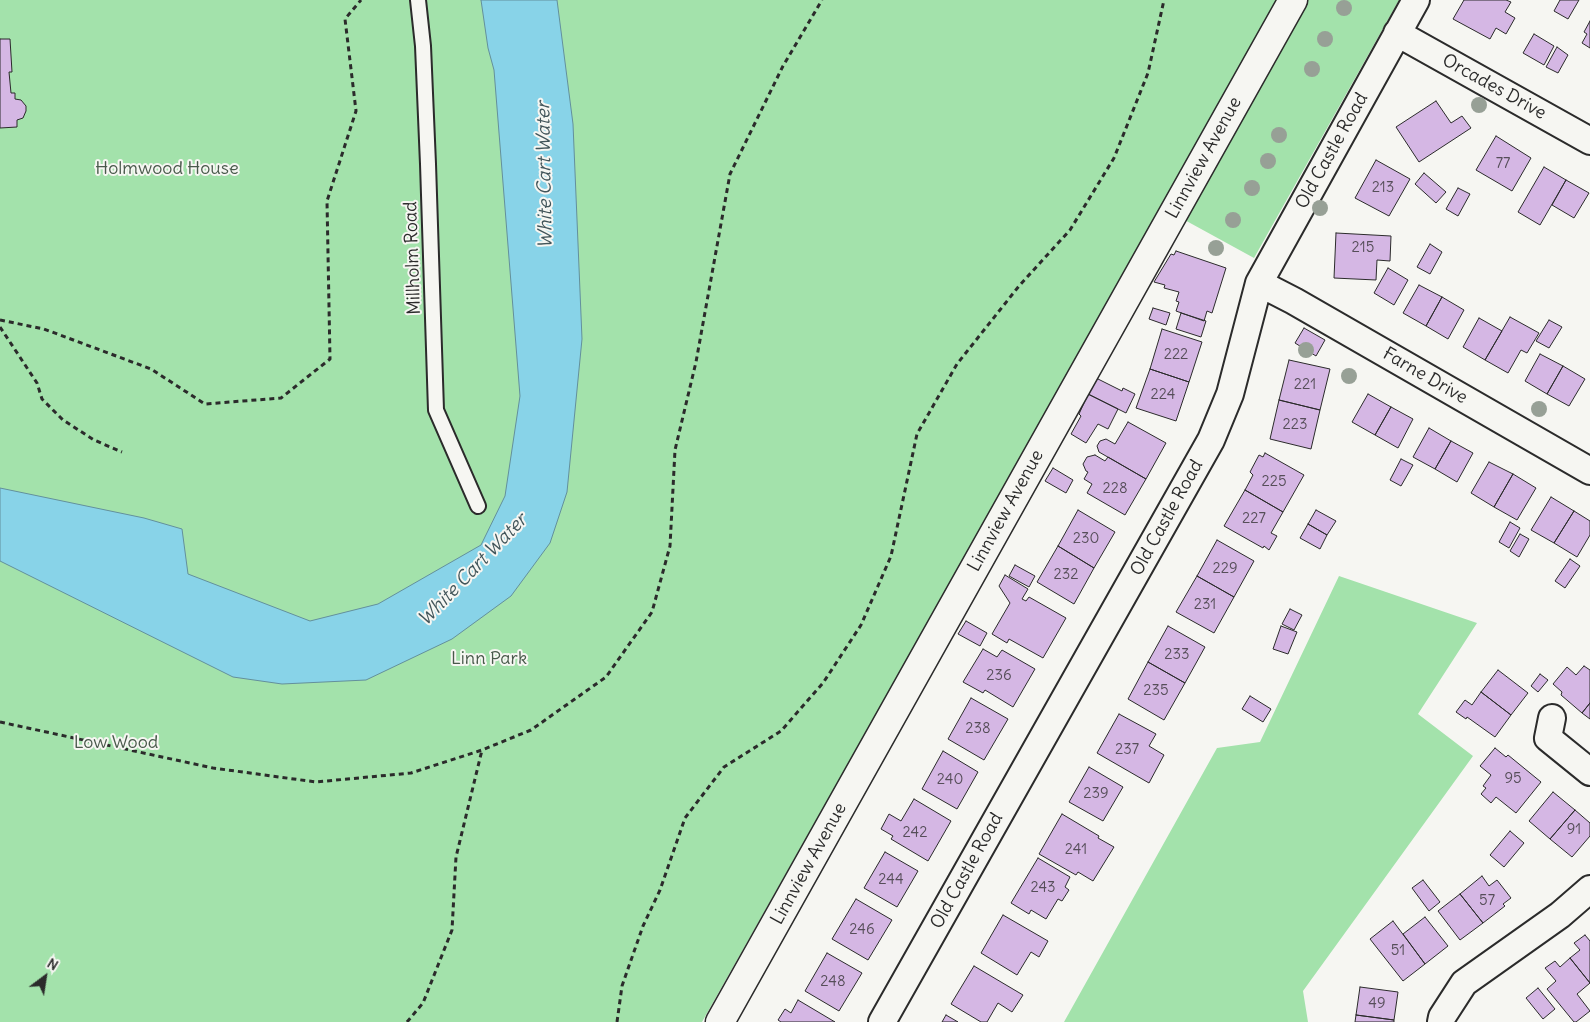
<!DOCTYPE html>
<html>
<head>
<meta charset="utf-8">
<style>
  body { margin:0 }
  #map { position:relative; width:1590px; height:1022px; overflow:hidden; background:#f6f6f2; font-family:Delius,sans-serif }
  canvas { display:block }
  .north { position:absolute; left:20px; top:952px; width:50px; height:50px; -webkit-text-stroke:4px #f6f6f2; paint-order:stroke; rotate:31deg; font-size:14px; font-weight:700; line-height:20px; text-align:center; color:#2b2b2b }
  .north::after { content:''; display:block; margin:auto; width:18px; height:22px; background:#2b2b2b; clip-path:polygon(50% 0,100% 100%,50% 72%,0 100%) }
</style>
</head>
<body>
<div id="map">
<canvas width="1590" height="1022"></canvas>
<div class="north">N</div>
</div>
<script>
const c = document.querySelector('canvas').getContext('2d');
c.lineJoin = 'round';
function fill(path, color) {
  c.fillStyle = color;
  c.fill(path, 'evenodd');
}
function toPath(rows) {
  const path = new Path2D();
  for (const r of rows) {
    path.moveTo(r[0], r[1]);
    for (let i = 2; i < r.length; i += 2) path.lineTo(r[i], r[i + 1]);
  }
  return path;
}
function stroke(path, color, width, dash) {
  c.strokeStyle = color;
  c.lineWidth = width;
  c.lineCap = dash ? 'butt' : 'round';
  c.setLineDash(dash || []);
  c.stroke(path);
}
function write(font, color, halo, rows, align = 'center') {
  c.font = font + ' Delius,sans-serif';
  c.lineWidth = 4;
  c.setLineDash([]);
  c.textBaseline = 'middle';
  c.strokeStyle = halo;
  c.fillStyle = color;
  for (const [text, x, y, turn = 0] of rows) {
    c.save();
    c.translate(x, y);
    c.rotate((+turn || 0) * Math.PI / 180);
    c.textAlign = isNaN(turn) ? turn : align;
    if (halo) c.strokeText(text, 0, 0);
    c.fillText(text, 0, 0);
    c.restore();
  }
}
fill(toPath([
  [0,0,1276,0,1213,118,702,1022,0,1022],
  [1302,0,1399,0,1254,258,1181,218],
  [1339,576,1477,623,1418,714,1473,756,1303,991,1308,1022,1064,1022,1217,748,1260,742]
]), '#a3e2ab');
const water = toPath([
  [481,0,557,0,573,124,582,339,567,492,550,543,511,596,452,639,366,680,282,684,233,677,0,561,0,488,144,518,182,529,188,574,310,621,378,604,481,545,505,496,520,396,494,70,488,48,481,0]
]);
fill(water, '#88d3e8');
stroke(water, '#63909c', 1);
const building = toPath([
  [1464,0,1506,0,1511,2,1505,12,1515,18,1506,34,1496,28,1490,39,1453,19,1464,0],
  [1560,0,1579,0,1568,19,1554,11,1560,0],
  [1590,21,1590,48,1582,43,1587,34,1584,32,1590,21],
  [1534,34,1554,46,1544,65,1523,53,1534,34],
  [0,39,10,39,12,72,9,72,11,93,15,93,15,99,21,100,26,106,26,111,23,118,17,120,17,127,0,128,0,39],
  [1557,47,1568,55,1558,73,1546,67,1557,47],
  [1436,101,1451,123,1462,116,1471,128,1419,162,1396,127,1436,101],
  [1496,136,1531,158,1512,191,1476,170,1496,136],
  [1376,160,1410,179,1389,216,1355,198,1376,160],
  [1544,167,1566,180,1540,225,1518,212,1544,167],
  [1424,173,1446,192,1436,203,1415,184,1424,173],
  [1566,180,1589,193,1574,218,1552,205,1566,180],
  [1458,188,1470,194,1458,216,1446,209,1458,188],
  [1336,233,1391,236,1390,261,1377,260,1376,280,1334,278,1336,233],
  [1430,244,1442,252,1430,274,1417,267,1430,244],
  [1176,251,1226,268,1212,313,1207,311,1204,321,1176,311,1179,302,1176,301,1179,292,1164,288,1165,285,1154,282,1171,254,1174,255,1176,251],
  [1388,268,1408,280,1394,305,1374,293,1388,268],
  [1419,285,1442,297,1426,326,1403,313,1419,285],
  [1442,297,1464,310,1448,339,1426,326,1442,297],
  [1153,308,1170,313,1166,325,1149,319,1153,308],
  [1181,313,1206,321,1201,337,1176,329,1181,313],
  [1510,317,1539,333,1527,353,1521,350,1508,373,1485,360,1510,317],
  [1479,318,1502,331,1485,360,1463,347,1479,318],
  [1549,320,1562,327,1549,348,1536,341,1549,320],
  [1304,328,1325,340,1316,356,1295,343,1304,328],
  [1162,329,1202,342,1189,382,1150,369,1162,329],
  [1540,354,1563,366,1547,394,1525,381,1540,354],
  [1289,360,1330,369,1320,410,1279,400,1289,360],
  [1563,366,1585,379,1569,406,1547,394,1563,366],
  [1150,369,1189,382,1176,421,1136,408,1150,369],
  [1096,378,1122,391,1123,388,1135,394,1126,413,1088,394,1096,378],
  [1088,394,1118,409,1108,429,1098,424,1086,443,1071,434,1081,416,1079,414,1088,394],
  [1368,394,1391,407,1375,435,1352,422,1368,394],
  [1279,400,1320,410,1311,449,1270,439,1279,400],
  [1391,407,1413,419,1398,448,1375,435,1391,407],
  [1128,422,1166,443,1146,479,1099,452,1097,446,1100,441,1106,439,1115,444,1128,422],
  [1429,428,1451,441,1435,469,1413,457,1429,428],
  [1451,441,1473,453,1457,482,1435,469,1451,441],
  [1265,453,1304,475,1283,512,1245,490,1253,475,1250,472,1259,455,1263,457,1265,453],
  [1095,455,1105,461,1108,457,1146,479,1125,515,1087,493,1092,484,1084,479,1088,472,1086,471,1083,464,1087,457,1095,455],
  [1401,459,1413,465,1401,486,1390,480,1401,459],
  [1489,462,1513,474,1494,507,1471,493,1489,462],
  [1053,468,1073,480,1066,493,1045,481,1053,468],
  [1513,474,1536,488,1517,520,1494,507,1513,474],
  [1245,490,1283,512,1271,533,1277,536,1269,550,1264,546,1263,548,1224,526,1245,490],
  [1551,497,1574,511,1554,543,1531,530,1551,497],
  [1078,510,1115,532,1094,568,1058,546,1078,510],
  [1316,510,1336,521,1327,535,1308,524,1316,510],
  [1574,511,1590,521,1590,535,1577,557,1554,543,1574,511],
  [1510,522,1520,528,1509,548,1499,542,1510,522],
  [1308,524,1327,535,1320,549,1300,538,1308,524],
  [1520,534,1529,539,1519,557,1510,551,1520,534],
  [1217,540,1254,561,1234,597,1197,576,1217,540],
  [1058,546,1094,568,1074,604,1037,582,1058,546],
  [1570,559,1580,566,1565,588,1555,581,1570,559],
  [1015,565,1035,576,1029,587,1009,576,1015,565],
  [1005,575,1028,589,1022,599,1026,601,1029,597,1066,618,1043,658,1009,639,1007,643,992,634,1010,603,999,586,1005,575],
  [1197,576,1234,597,1214,633,1176,612,1197,576],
  [1290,609,1302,615,1294,630,1282,624,1290,609],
  [966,621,987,633,980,646,958,634,966,621],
  [1168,626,1205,647,1185,683,1148,662,1168,626],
  [1281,626,1297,632,1288,654,1273,649,1281,626],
  [983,649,997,657,1002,650,1035,669,1013,707,985,690,983,693,963,682,983,649],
  [1148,662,1185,683,1164,720,1128,699,1148,662],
  [1584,666,1590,670,1590,703,1582,713,1561,695,1562,692,1553,684,1567,667,1576,675,1584,666],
  [1498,670,1528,693,1511,715,1481,692,1498,670],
  [1540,674,1548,680,1538,692,1531,686,1540,674],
  [1481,692,1511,715,1495,737,1467,717,1466,719,1456,712,1465,700,1472,705,1481,692],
  [1250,696,1271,709,1263,722,1242,709,1250,696],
  [971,698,1008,719,984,760,948,739,971,698],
  [1590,703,1590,719,1582,713,1590,703],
  [1119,714,1156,734,1149,746,1164,755,1149,783,1097,753,1119,714],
  [1495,748,1506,757,1508,755,1541,782,1516,813,1496,797,1491,803,1481,794,1486,788,1483,786,1491,775,1480,766,1495,748],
  [943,751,978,772,957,809,922,789,943,751],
  [1089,767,1123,787,1103,821,1069,802,1089,767],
  [1553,792,1575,810,1550,839,1529,821,1553,792],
  [914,799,951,821,928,861,891,839,893,836,881,829,889,814,901,821,914,799],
  [1575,810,1590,823,1590,836,1572,857,1550,839,1575,810],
  [1062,814,1099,836,1098,838,1114,847,1093,881,1078,872,1076,875,1039,854,1062,814],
  [1510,831,1524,843,1504,867,1490,855,1510,831],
  [885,852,918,871,897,907,864,888,885,852],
  [1038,858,1070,877,1065,887,1069,890,1062,901,1058,899,1046,919,1031,910,1029,914,1011,903,1038,858],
  [1482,876,1489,886,1497,880,1511,898,1503,904,1505,906,1483,923,1460,894,1482,876],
  [1423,880,1440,902,1429,911,1412,888,1423,880],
  [1460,894,1483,923,1460,940,1438,911,1460,894],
  [856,899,892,920,868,960,832,939,856,899],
  [1003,915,1048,941,1039,957,1031,952,1017,975,981,953,1003,915],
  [1425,917,1448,946,1425,964,1403,934,1425,917],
  [1393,921,1425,964,1403,981,1370,939,1393,921],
  [1585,935,1590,941,1590,983,1570,958,1580,950,1574,943,1585,935],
  [827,953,862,973,839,1011,805,991,827,953],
  [1570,958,1590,983,1577,994,1590,1011,1576,1022,1574,1022,1547,989,1556,981,1545,968,1555,961,1560,967,1570,958],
  [974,966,1023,995,1012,1012,998,1003,987,1022,981,1022,951,1004,974,966],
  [1360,987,1398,992,1394,1020,1356,1015,1360,987],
  [1538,988,1555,1009,1543,1019,1526,998,1538,988],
  [798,1000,835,1022,781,1022,778,1020,785,1009,791,1013,798,1000],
  [946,1015,958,1022,942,1022,946,1015],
  [1356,1015,1394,1020,1394,1022,1355,1022,1356,1015]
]);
fill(building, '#d5b7e4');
stroke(building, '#2b2b2b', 1);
const lane = toPath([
  [418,0,423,46,428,164,436,410,478,506]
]);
const street = toPath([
  [1397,33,1590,141],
  [1259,283,1294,301,1590,471],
  [1552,718,1548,738,1590,772],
  [882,1022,1211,440,1230,394,1259,283,1416,0],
  [1441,1022,1442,1017,1464,983,1560,915,1590,889]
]);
const secondary = toPath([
  [720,1022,1293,0]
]);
stroke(lane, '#2b2b2b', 18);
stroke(street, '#2b2b2b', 30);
stroke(secondary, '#2b2b2b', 31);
stroke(toPath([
  [0,320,44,329,151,369,205,404,281,398,330,359,327,201,356,111,345,19,361,0],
  [0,327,37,383,42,399,63,420,94,440,122,452],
  [0,722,213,768,316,782,411,773,482,750,531,730,606,677,652,612,670,546,675,450,696,362,730,174,783,66,822,0],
  [407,1022,423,1003,452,930,456,857,482,750],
  [617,1022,622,986,643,926,660,890,685,818,724,767,781,731,823,683,861,625,891,556,917,434,957,364,1019,286,1070,230,1114,158,1148,73,1164,0]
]), '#2b2b2b', 3, [5, 4]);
stroke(lane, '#f6f6f2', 14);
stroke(street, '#f6f6f2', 26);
stroke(secondary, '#f6f6f2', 28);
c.fillStyle = '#97a096';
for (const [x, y] of [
  [1344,8],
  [1325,39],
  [1312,69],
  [1479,105],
  [1279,135],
  [1268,161],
  [1252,188],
  [1320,208],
  [1233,220],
  [1216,248],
  [1306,350],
  [1349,376],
  [1539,409]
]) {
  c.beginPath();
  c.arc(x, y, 8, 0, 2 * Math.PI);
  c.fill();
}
write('15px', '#564e59', null, [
  ["77",1503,164],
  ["213",1383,188],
  ["215",1363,248],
  ["222",1176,355],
  ["221",1305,385],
  ["224",1163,395],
  ["223",1295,425],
  ["225",1274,482],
  ["228",1115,489],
  ["227",1254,519],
  ["230",1086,539],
  ["229",1225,569],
  ["232",1066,575],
  ["231",1205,605],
  ["233",1177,655],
  ["236",999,676],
  ["235",1156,691],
  ["238",978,729],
  ["237",1127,750],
  ["95",1513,779],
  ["240",950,780],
  ["239",1096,794],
  ["91",1574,830],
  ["242",915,833],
  ["241",1076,850],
  ["244",891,880],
  ["243",1043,888],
  ["57",1487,901],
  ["246",862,930],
  ["51",1398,951],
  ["248",833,982],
  ["49",1377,1004]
]);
write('18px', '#2b2b2b', '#f6f6f2', [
  ["Orcades Drive",1494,87,29],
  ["Old Castle Road",1332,151,-61],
  ["Linnview Avenue",1204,158,-61],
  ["Millholm Road",413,258,-92],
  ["Farne Drive",1425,376,30],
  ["Linnview Avenue",1006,511,-61],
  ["Old Castle Road",1167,518,-61],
  ["Linnview Avenue",809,864,-61],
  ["Old Castle Road",967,871,-61]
]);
write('18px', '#49594b', '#f6f6f2', [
  ["Holmwood House",167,169],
  ["Linn Park",489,659],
  ["Low Wood",116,743]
]);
write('italic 19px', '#42555a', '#f6f6f2', [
  ["White Cart Water",545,175,-91],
  ["White Cart Water",473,570,-46]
]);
</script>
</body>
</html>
